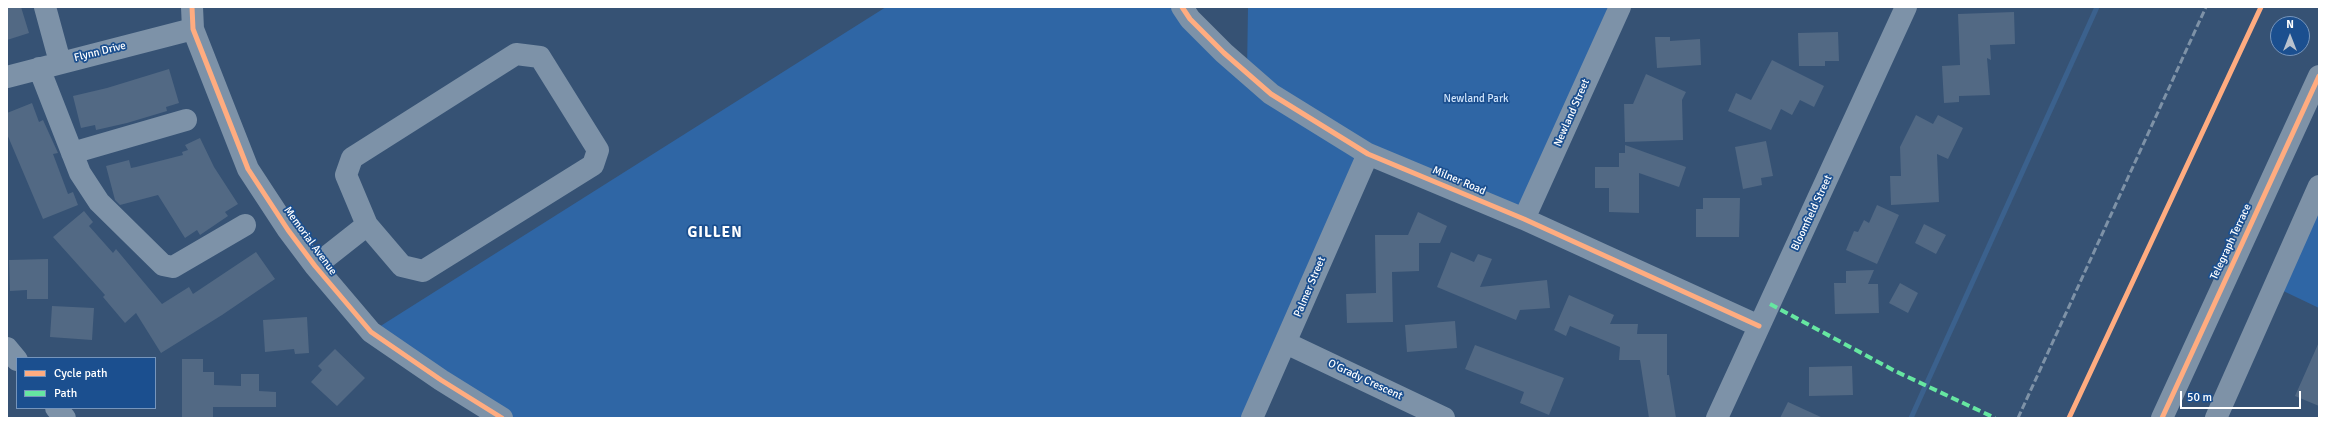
<!DOCTYPE html>
<html>
<head>
<meta charset="utf-8">
<style>
  body { margin:0 }
  #map { position:relative; width:2326px; height:425px; overflow:hidden; background:#365274; font-family:Signika,sans-serif }
  canvas { display:block }
  .frame { position:absolute; inset:0; border:8px solid #fff; pointer-events:none }
  .legend { position:absolute; left:16px; top:357px; width:140px; height:52px; box-sizing:border-box; background:#1b4f8f; border:1px solid #7695bc; margin:0; padding:5px 7px; list-style:none; font-size:12px; color:#fff }
  .legend li { display:flex; align-items:center; gap:8px; height:20px }
  .legend b { width:20px; border:1px solid #7695bc }
  .north { position:absolute; left:2270px; top:16px; width:40px; height:40px; box-sizing:border-box; background:#1b4f8f; border:1px solid #7695bc; border-radius:50%; rotate:0deg; font-size:11px; font-weight:700; line-height:16px; text-align:center; color:#fff }
  .north::after { content:''; display:block; margin:auto; width:14px; height:18px; background:#b9c2ce; clip-path:polygon(50% 0,100% 100%,50% 72%,0 100%) }
  .scale { position:absolute; left:2180px; top:391px; width:121px; height:18px; box-sizing:border-box; border:2px solid #fff; border-top:0; padding-left:5px; font-size:12px; line-height:14px; white-space:nowrap; color:#fff; -webkit-text-stroke:3px #1b4f8f; paint-order:stroke }
</style>
</head>
<body>
<div id="map">
<canvas width="2326" height="425"></canvas>
<div class="frame"></div>
<ul class="legend">
<li><b style="height:5px;background:#ffac80"></b>Cycle path</li>
<li><b style="height:5px;background:#66e7a1"></b>Path</li>
</ul>
<div class="north">N</div>
<div class="scale">50 m</div>
</div>
<script>
const c = document.querySelector('canvas').getContext('2d');
c.lineJoin = 'round';
function fill(path, color) {
  c.fillStyle = color;
  c.fill(path, 'evenodd');
}
function toPath(rows) {
  const path = new Path2D();
  for (const r of rows) {
    path.moveTo(r[0], r[1]);
    for (let i = 2; i < r.length; i += 2) path.lineTo(r[i], r[i + 1]);
  }
  return path;
}
function stroke(path, color, width, dash) {
  c.strokeStyle = color;
  c.lineWidth = width;
  c.lineCap = dash ? 'butt' : 'round';
  c.setLineDash(dash || []);
  c.stroke(path);
}
function write(font, color, halo, rows, align = 'center') {
  c.font = font + ' Signika,sans-serif';
  c.lineWidth = 3.5;
  c.setLineDash([]);
  c.textBaseline = 'middle';
  c.strokeStyle = halo;
  c.fillStyle = color;
  for (const [text, x, y, turn = 0] of rows) {
    c.save();
    c.translate(x, y);
    c.rotate((+turn || 0) * Math.PI / 180);
    c.textAlign = isNaN(turn) ? turn : align;
    if (halo) c.strokeText(text, 0, 0);
    c.fillText(text, 0, 0);
    c.restore();
  }
}
fill(toPath([
  [886,7,1182,7,1247,73,1248,7,1620,7,1524,219,1368,155,1252,418,502,418,371,332],
  [2319,186,2319,308,2275,287]
]), '#2f66a5');
stroke(toPath([
  [1911,418,2097,7]
]), '#3b618d', 5);
fill(toPath([
  [7,7,21,7,29,33,7,40],
  [2014,12,2015,44,1990,45,1991,60,1987,58,1990,95,1959,96,1959,102,1944,103,1942,66,1960,65,1958,14],
  [1838,32,1839,61,1825,61,1825,66,1799,66,1798,33],
  [1655,37,1670,37,1670,41,1700,39,1701,65,1657,68],
  [1772,60,1824,86,1814,107,1800,100,1792,115,1781,109,1771,130,1728,111,1736,93,1751,100],
  [169,69,179,103,166,107,167,111,127,123,96,130,95,125,81,128,73,96,107,88],
  [1646,74,1686,92,1682,100,1683,140,1625,142,1624,104,1633,104],
  [32,103,39,122,43,120,58,153,53,154,68,194,73,192,78,205,43,219,7,134,7,113],
  [1916,115,1933,124,1938,115,1963,128,1948,159,1937,154,1939,202,1891,205,1890,176,1901,176,1900,147],
  [200,138,214,167,238,204,225,212,228,216,200,235,197,230,185,238,158,195,120,205,115,200,106,166,129,160,131,168,136,167,183,155,182,152,188,150,185,145],
  [1766,141,1773,176,1761,178,1762,185,1743,189,1735,147],
  [1625,145,1686,167,1679,187,1639,173,1639,213,1609,212,1609,188,1595,188,1595,167,1619,167,1619,153,1625,153],
  [1703,198,1740,198,1739,237,1696,237,1696,209,1703,209],
  [1877,205,1899,215,1877,264,1846,250,1854,231,1858,232,1864,220,1869,223],
  [84,211,93,222,89,226,113,253,116,249,162,304,189,287,193,294,256,252,275,279,222,315,161,353,136,313,125,323,103,297,105,295,53,237],
  [1418,212,1447,226,1440,243,1419,243,1419,271,1392,272,1393,322,1347,323,1346,294,1376,293,1375,235,1408,235],
  [1924,224,1946,235,1936,254,1915,243],
  [1451,252,1474,262,1478,254,1492,259,1480,287,1547,280,1550,308,1520,310,1516,320,1437,287],
  [48,259,48,299,27,299,27,290,10,291,9,260],
  [1874,270,1868,284,1878,284,1879,313,1835,314,1834,283,1846,283,1846,271],
  [1900,283,1918,293,1908,313,1889,303],
  [1569,295,1614,315,1610,324,1638,324,1637,334,1667,334,1667,375,1669,375,1676,418,1649,418,1640,360,1619,360,1620,347,1570,326,1566,336,1554,330],
  [52,306,94,308,92,340,50,337],
  [307,317,309,353,295,354,294,349,265,352,263,320],
  [1455,321,1457,348,1407,352,1405,325],
  [2319,342,2319,406,2295,396],
  [1475,345,1564,378,1549,415,1520,403,1524,392,1465,369],
  [335,349,365,378,337,406,311,382,322,370,318,366],
  [182,359,203,359,203,372,214,372,214,385,241,386,241,374,259,374,259,391,276,392,276,407,213,407,213,418,182,418],
  [1852,366,1853,395,1809,396,1809,367],
  [1788,402,1823,418,1780,418]
]), '#526984');
stroke(toPath([
  [45,7,60,62],
  [192,7,193,29,248,169,288,230,315,266,371,332,441,380,502,418],
  [1182,7,1190,19,1224,53,1271,94,1368,154,1524,219,1759,326],
  [39,68,80,173,99,202,163,265,173,267,245,225],
  [7,77,193,29],
  [72,153,186,120],
  [1524,219,1620,7],
  [315,266,367,225,346,175,352,158,516,54,540,57,598,150,593,165,423,271,402,266,367,225],
  [1286,343,1444,418],
  [7,348,17,360],
  [56,408,65,418],
  [1252,418,1368,154],
  [1717,418,1906,7]
]), '#7d92a8', 22);
stroke(toPath([
  [2162,418,2319,76],
  [2216,418,2319,186]
]), '#7e92a7', 22);
stroke(toPath([
  [2018,418,2206,7]
]), '#7e92a7', 3, [7, 3]);
stroke(toPath([
  [1770,304,1895,371,1995,418]
]), '#66e7a1', 4, [8, 4]);
stroke(toPath([
  [192,7,193,29,248,169,288,230,315,266,371,332,441,380,502,418],
  [1182,7,1190,19,1224,53,1271,94,1368,154,1524,219,1759,326],
  [2069,418,2261,7],
  [2162,418,2319,76]
]), '#ffac80', 5);
write('11px', '#fff', '#1b4f8f', [
  ["Flynn Drive",100,52,-14],
  ["Newland Street",1572,113,-66],
  ["Milner Road",1459,181,23],
  ["Bloomfield Street",1812,213,-65],
  ["Memorial Avenue",310,241,54],
  ["Telegraph Terrace",2231,242,-65],
  ["Palmer Street",1310,287,-67],
  ["O'Grady Crescent",1365,380,25]
]);
write('11px', '#cfe3fa', '#1b4f8f', [
  ["Newland Park",1476,99]
]);
c.letterSpacing = '1px';
write('bold 15px', '#fff', '#1b4f8f', [
  ["GILLEN",715,233]
]);
c.letterSpacing = '0px';
</script>
</body>
</html>
